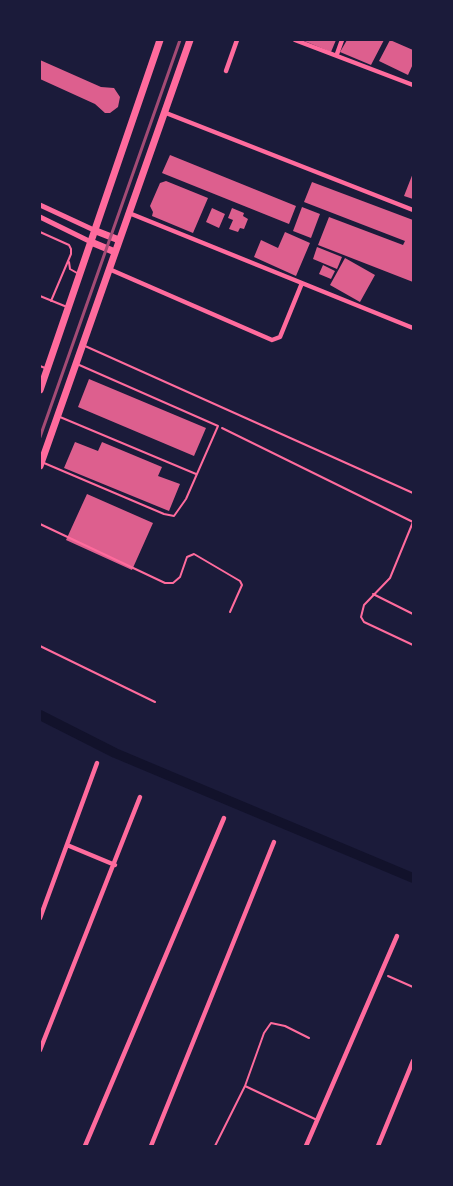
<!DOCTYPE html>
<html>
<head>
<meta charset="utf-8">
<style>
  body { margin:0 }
  #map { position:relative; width:453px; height:1186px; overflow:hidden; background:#1b1b3a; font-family:"Noto Serif",serif }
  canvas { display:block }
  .frame { position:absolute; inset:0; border:41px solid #1b1b3a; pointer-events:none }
</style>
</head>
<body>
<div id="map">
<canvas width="453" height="1186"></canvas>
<div class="frame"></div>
</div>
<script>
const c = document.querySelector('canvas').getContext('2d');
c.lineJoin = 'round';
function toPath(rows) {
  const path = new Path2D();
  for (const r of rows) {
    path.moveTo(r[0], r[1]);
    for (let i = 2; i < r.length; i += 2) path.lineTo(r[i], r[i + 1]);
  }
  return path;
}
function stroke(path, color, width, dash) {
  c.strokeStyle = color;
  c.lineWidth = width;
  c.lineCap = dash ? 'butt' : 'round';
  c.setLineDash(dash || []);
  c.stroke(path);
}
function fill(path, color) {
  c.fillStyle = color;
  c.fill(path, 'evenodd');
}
stroke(toPath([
  [40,715,115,753,413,878]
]), '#12122b', 10);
fill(toPath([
  [302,40,336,40,331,52],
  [347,40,384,40,371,65,340,52],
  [390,40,413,50,413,64,408,75,379,61],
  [40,60,101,87,114,88,120,97,118,107,110,113,105,113,95,104,40,79],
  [170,155,296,206,289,224,162,173],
  [413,173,413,199,404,196],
  [166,181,208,198,193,233,152,216,153,212,150,206,160,183],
  [312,182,413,220,413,282,318,245,329,217,403,245,405,241,304,202],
  [302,207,320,214,311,238,293,231],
  [212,208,225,214,219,228,206,222],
  [232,208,244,213,243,216,248,219,244,229,240,228,238,232,229,229,233,220,228,218],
  [285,232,310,243,296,276,254,257,261,240,278,248],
  [317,247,342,257,337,269,313,259],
  [345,258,375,275,360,302,330,285],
  [323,265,335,271,331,279,319,274],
  [89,379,206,428,194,456,78,407],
  [75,442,98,451,102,442,162,467,158,476,180,484,169,511,64,468],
  [87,494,153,523,132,570,66,540]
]), '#dd5f8e');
stroke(toPath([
  [222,428,413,522],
  [413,522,390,578,364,605,361,617,364,622,413,645],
  [373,594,413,614],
  [388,976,413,987]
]), '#ff6b9d', 2);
stroke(toPath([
  [40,232,69,245,71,249,71,254,51,301],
  [69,262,70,269,77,273],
  [40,296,67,307],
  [85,346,413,493],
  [40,366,45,368],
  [60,417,196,474],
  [44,463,164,514,174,516,186,499,218,426,77,364],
  [40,524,165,583,173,583,180,577,187,557,194,554,240,581,242,585,230,612],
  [40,646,155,702],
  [245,1086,264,1033,271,1023,285,1026,309,1038],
  [215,1146,245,1086,317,1120]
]), '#ff6b9d', 2);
stroke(toPath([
  [295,40,413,85],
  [337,54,342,40],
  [226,71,237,40],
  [166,113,413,210],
  [129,213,413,328],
  [109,269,272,340,280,337,302,283],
  [67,845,115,865],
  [40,918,97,763],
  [40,1050,140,797],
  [85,1146,224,818],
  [151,1146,274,842],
  [306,1146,397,936],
  [378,1146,413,1061]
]), '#ff6b9d', 4.5);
stroke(toPath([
  [40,205,96,231],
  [40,217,91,242]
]), '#ff6b9d', 5);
stroke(toPath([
  [96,231,119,240],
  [91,242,115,252],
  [40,390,160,40],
  [40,466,190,40]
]), '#ff6b9d', 7);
stroke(toPath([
  [40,437,180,40]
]), '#a44b75', 3);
</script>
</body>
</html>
